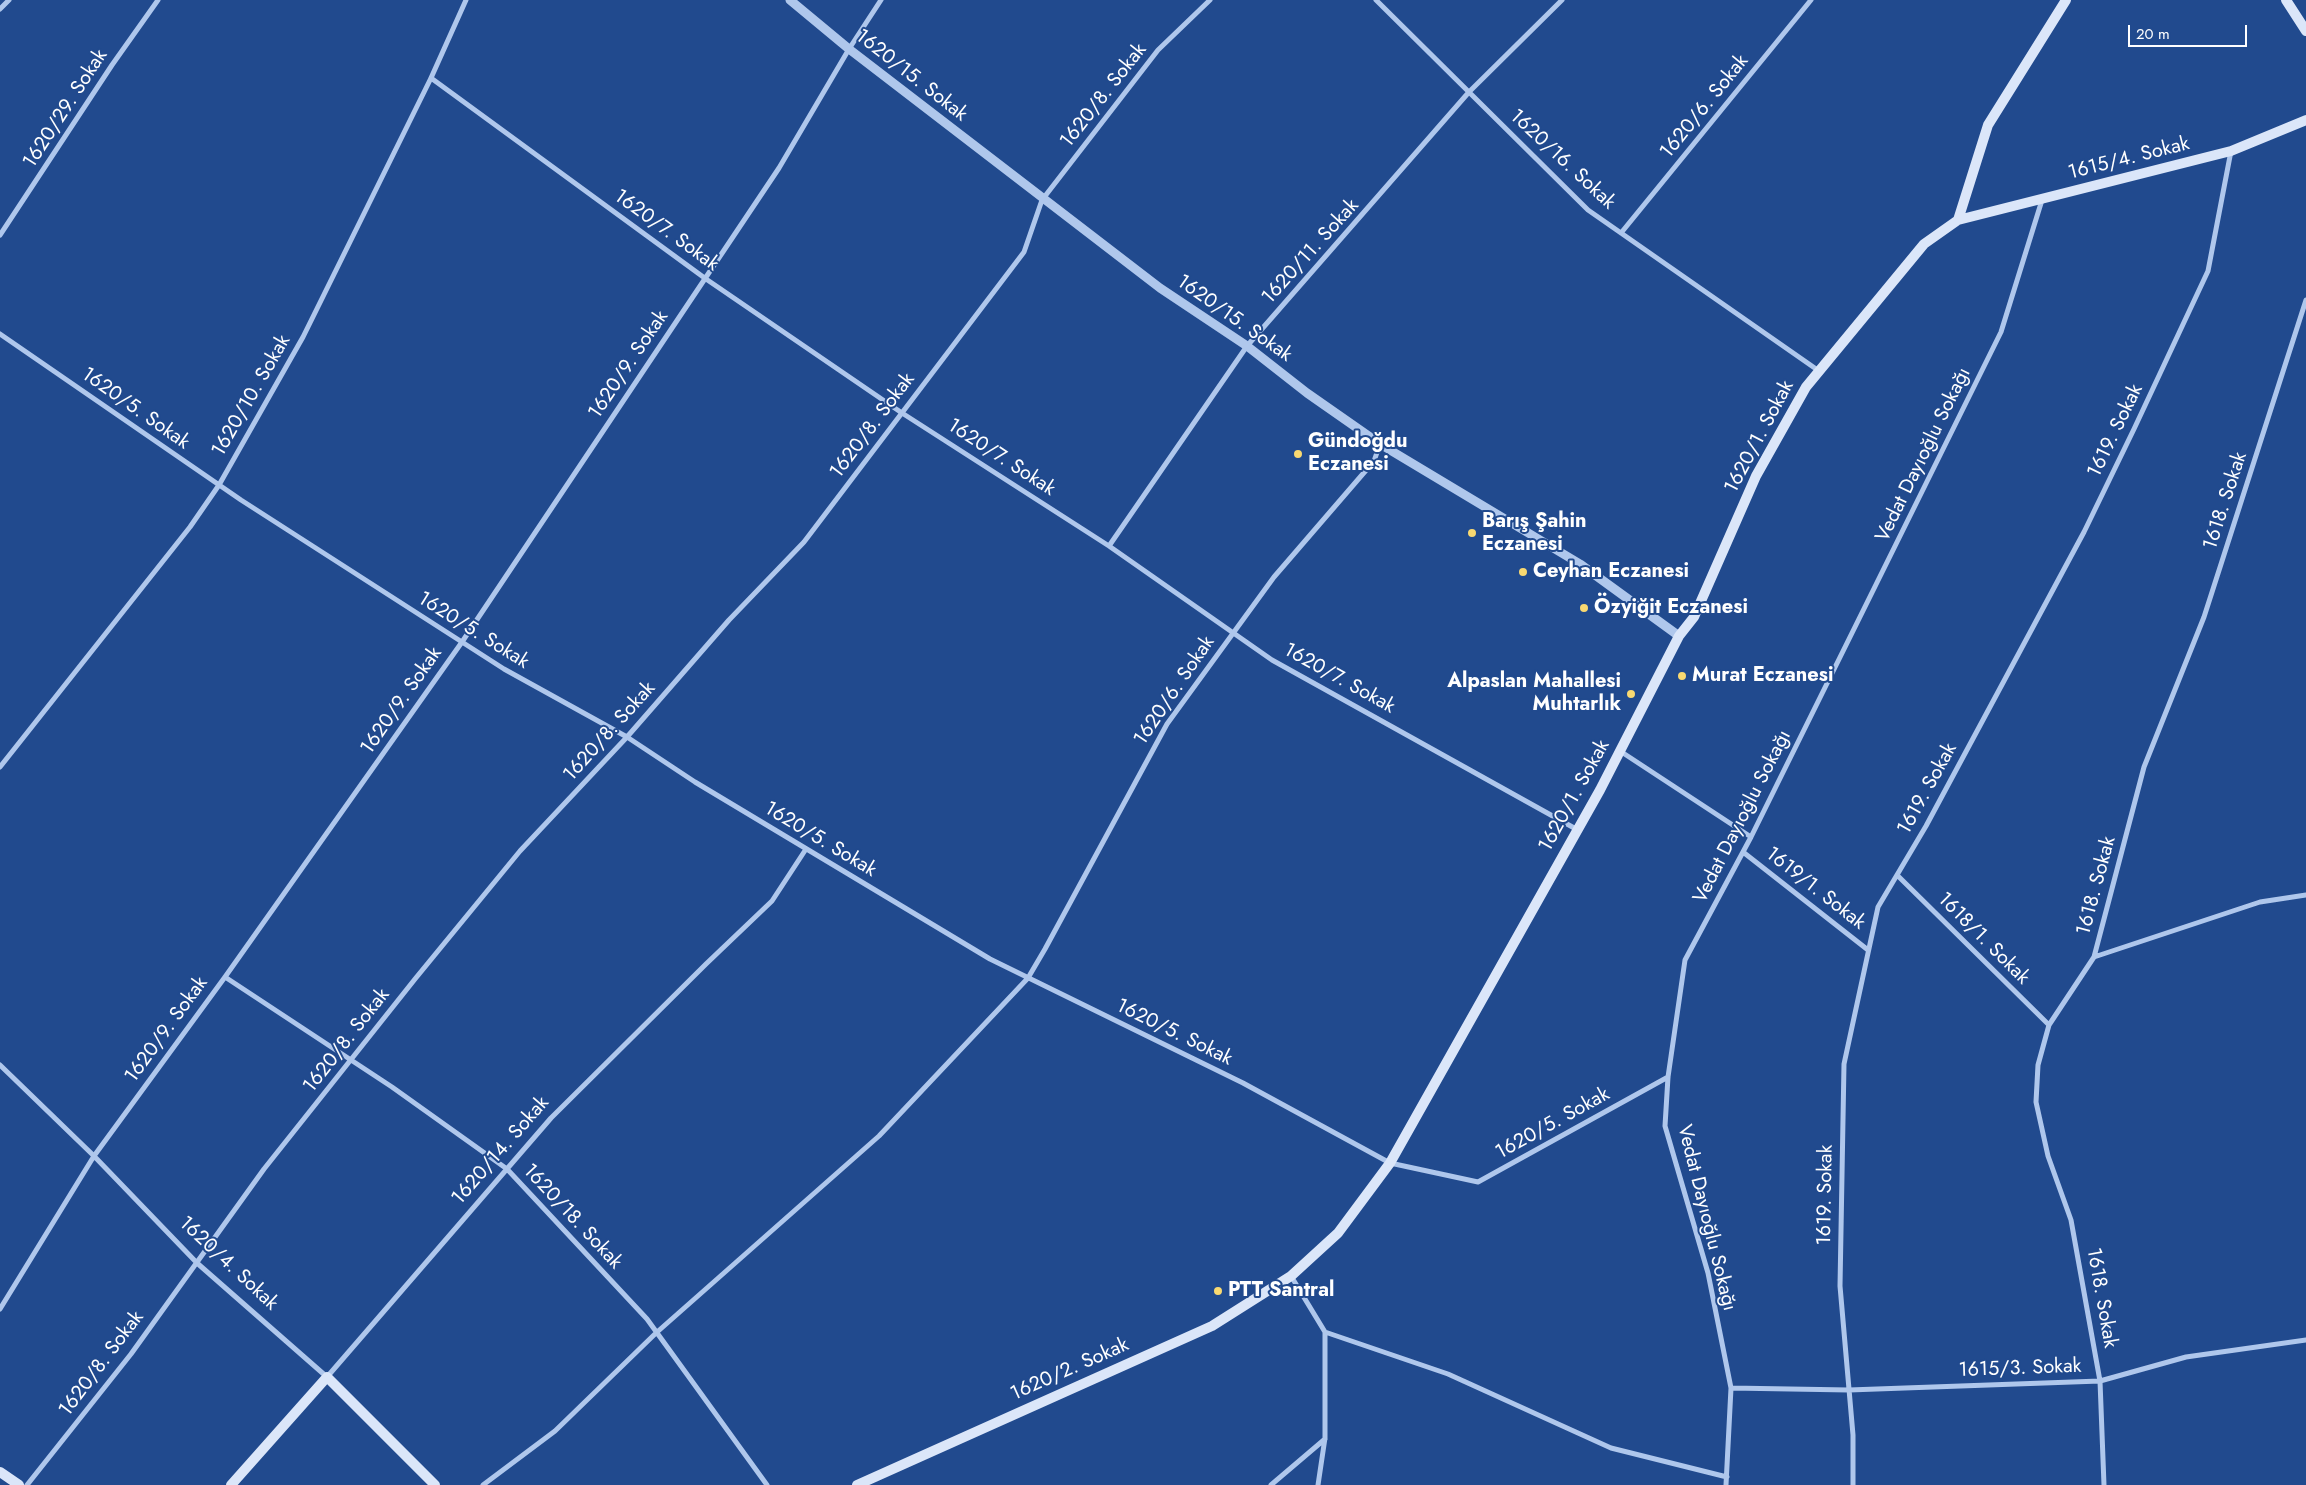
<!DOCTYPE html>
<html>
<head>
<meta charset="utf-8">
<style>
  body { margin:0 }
  #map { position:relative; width:2306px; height:1485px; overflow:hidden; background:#214a8e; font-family:Jost,sans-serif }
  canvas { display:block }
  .scale { position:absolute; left:2128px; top:25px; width:119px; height:22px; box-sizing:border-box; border:2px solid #fff; border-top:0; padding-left:6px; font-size:15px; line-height:18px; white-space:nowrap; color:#fff; -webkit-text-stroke:4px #214a8e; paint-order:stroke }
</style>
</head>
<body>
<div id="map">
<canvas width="2306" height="1485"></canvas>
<div class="scale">20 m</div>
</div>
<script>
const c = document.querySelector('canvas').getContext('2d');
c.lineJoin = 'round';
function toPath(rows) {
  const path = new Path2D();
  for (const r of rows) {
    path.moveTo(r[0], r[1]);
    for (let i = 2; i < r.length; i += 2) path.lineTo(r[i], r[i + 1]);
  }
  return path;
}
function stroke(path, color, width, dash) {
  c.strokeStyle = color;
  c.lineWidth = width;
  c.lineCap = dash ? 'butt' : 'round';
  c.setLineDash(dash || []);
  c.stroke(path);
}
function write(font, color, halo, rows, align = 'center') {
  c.font = font + ' Jost,sans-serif';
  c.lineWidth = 4;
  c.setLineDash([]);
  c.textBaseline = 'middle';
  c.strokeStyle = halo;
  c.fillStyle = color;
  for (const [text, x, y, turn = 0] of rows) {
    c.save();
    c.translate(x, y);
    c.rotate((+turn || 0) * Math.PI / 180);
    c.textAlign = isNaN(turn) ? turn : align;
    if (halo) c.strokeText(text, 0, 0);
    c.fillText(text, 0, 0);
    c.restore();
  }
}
stroke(toPath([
  [1376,0,1588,210,1819,371],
  [0,9,9,0],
  [431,78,706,279,902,413,1109,546,1272,660,1576,829],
  [1621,233,1811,0],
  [0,235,112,65,158,0],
  [0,334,241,500,504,669,627,737,695,782,990,959,1243,1083,1390,1163,1478,1182,1668,1077],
  [1109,546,1247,346,1469,92,1562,0],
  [1620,751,1751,837],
  [0,767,190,527,219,485,303,337,431,78,466,0],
  [1743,852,1868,950],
  [1897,875,2049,1025],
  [2094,957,2260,902,2306,895],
  [225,977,392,1087,507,1169,647,1319,767,1485],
  [0,1065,94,1156,197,1263,327,1377,551,1118,706,964,772,901,806,849],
  [1291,1276,1325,1332,1325,1438,1318,1485],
  [0,1309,94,1156,225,977,462,642,779,168,849,49,881,0],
  [1325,1332,1448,1374,1611,1448,1727,1477],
  [1731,1388,1849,1390,2100,1381,2186,1357,2306,1340],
  [27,1485,131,1354,264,1169,415,979,520,851,627,737,729,620,804,542,1024,252,1042,200,1158,50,1210,0],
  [483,1485,555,1431,656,1333,879,1136,1028,978,1045,949,1167,724,1274,577,1374,461,1380,444],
  [1271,1485,1325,1439],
  [1726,1485,1731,1388,1708,1273,1665,1126,1668,1077,1685,960,1751,837,2001,332,2042,200],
  [1853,1485,1853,1435,1840,1286,1844,1064,1878,907,1926,826,2084,532,2134,429,2208,271,2231,151],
  [2104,1485,2100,1381,2071,1220,2048,1156,2036,1102,2038,1065,2049,1025,2094,957,2144,767,2204,617,2306,300]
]), '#afc7ec', 5);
stroke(toPath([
  [790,0,849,49,1160,288,1247,346,1307,393,1380,444,1580,564,1679,636]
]), '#afc7ec', 9);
stroke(toPath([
  [2286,0,2306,31],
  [1958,220,2231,151,2306,120],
  [0,1472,19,1485],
  [231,1485,327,1377,435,1485],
  [857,1485,1212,1326,1291,1276,1338,1233,1390,1163,1600,790,1679,636,1694,617,1756,476,1806,387,1924,244,1958,220,1988,125,2066,0]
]), '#dbe6f9', 10);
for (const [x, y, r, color] of [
  [1298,454,5,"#f9d971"],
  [1472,533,5,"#f9d971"],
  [1523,572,5,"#f9d971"],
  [1584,608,5,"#f9d971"],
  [1682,676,5,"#f9d971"],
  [1631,694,5,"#f9d971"],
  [1218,1291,5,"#f9d971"]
]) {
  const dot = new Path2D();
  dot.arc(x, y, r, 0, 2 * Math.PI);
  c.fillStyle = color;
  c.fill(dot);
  stroke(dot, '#214a8e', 2);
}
write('20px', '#fff', '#214a8e', [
  ["1620/15. Sokak",911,76,38],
  ["1620/8. Sokak",1104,96,-52],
  ["1620/6. Sokak",1705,107,-51],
  ["1620/29. Sokak",66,109,-57],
  ["1615/4. Sokak",2129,159,-14],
  ["1620/16. Sokak",1562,160,43],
  ["1620/7. Sokak",666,231,36],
  ["1620/11. Sokak",1311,252,-48],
  ["1620/15. Sokak",1234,319,35],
  ["1620/9. Sokak",629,365,-56],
  ["1620/10. Sokak",252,396,-60],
  ["1620/5. Sokak",135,409,35],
  ["1620/8. Sokak",873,426,-53],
  ["1619. Sokak",2116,431,-64],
  ["1620/1. Sokak",1760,437,-62],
  ["Vedat Dayıoğlu Sokağı",1924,455,-64],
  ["1620/7. Sokak",1001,458,33],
  ["1618. Sokak",2226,501,-72],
  ["1620/5. Sokak",473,631,32],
  ["1620/7. Sokak",1339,679,29],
  ["1620/6. Sokak",1175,691,-56],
  ["1620/9. Sokak",402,701,-55],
  ["1620/8. Sokak",610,732,-48],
  ["1619. Sokak",1928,789,-61],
  ["1620/1. Sokak",1575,796,-61],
  ["Vedat Dayıoğlu Sokağı",1743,817,-63],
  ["1620/5. Sokak",820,840,31],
  ["1618. Sokak",2097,886,-75],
  ["1619/1. Sokak",1815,889,38],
  ["1618/1. Sokak",1983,939,45],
  ["1620/9. Sokak",167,1030,-54],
  ["1620/5. Sokak",1174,1033,26],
  ["1620/8. Sokak",347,1041,-52],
  ["1620/5. Sokak",1553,1124,-29],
  ["1620/14. Sokak",501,1151,-49],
  ["1619. Sokak",1826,1195,-89],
  ["1620/18. Sokak",572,1217,47],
  ["Vedat Dayıoğlu Sokağı",1706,1218,76],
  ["1620/4. Sokak",228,1264,43],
  ["1618. Sokak",2101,1298,80],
  ["1620/8. Sokak",102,1364,-53],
  ["1615/3. Sokak",2020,1369,-2],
  ["1620/2. Sokak",1070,1370,-24]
]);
write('bold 20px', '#fff', '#214a8e', [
  ["Gündoğdu",1308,442],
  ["Eczanesi",1308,465],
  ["Barış Şahin",1482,522],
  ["Eczanesi",1482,545],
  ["Ceyhan Eczanesi",1533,572],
  ["Özyiğit Eczanesi",1594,608],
  ["Murat Eczanesi",1692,676],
  ["Alpaslan Mahallesi",1621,682,"right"],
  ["Muhtarlık",1621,705,"right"],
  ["PTT Santral",1228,1291]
], 'left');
</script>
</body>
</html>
